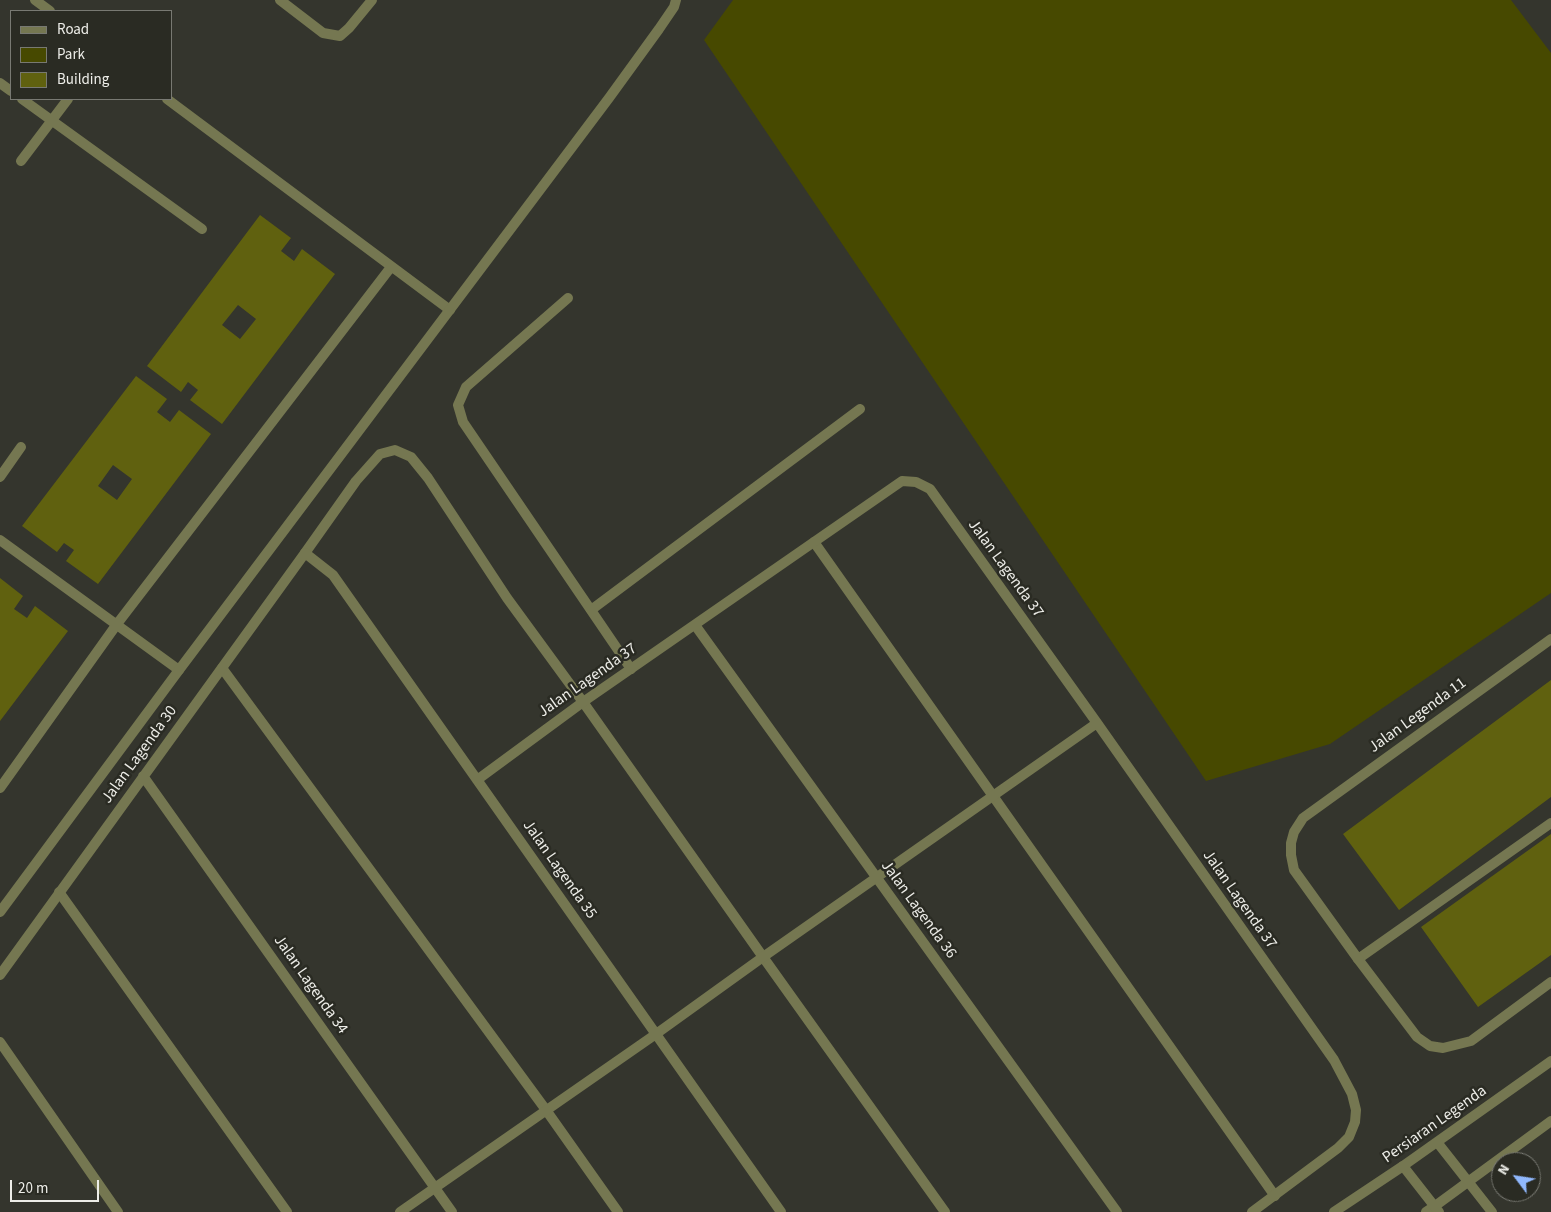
<!DOCTYPE html>
<html>
<head>
<meta charset="utf-8">
<style>
  body { margin:0 }
  #map { position:relative; width:1551px; height:1212px; overflow:hidden; background:#34352d; font-family:"Source Sans 3",sans-serif }
  canvas { display:block }
  .legend { position:absolute; left:10px; top:10px; width:162px; height:90px; box-sizing:border-box; background:#2a2b23; border:1px solid #787972; margin:0; padding:6px 9px; list-style:none; font-size:15px; color:#edede8 }
  .legend li { display:flex; align-items:center; gap:10px; height:25px }
  .legend b { width:25px; border:1px solid #787972 }
  .north { position:absolute; left:1491px; top:1152px; width:50px; height:50px; box-sizing:border-box; background:#2a2b23; border:1px solid #787972; border-radius:50%; rotate:301deg; font-size:14px; font-weight:700; line-height:20px; text-align:center; color:#edede8 }
  .north::after { content:''; display:block; margin:auto; width:18px; height:22px; background:#90b8fd; clip-path:polygon(50% 0,100% 100%,50% 72%,0 100%) }
  .scale { position:absolute; left:10px; top:1180px; width:89px; height:22px; box-sizing:border-box; border:2px solid #edede8; border-top:0; padding-left:6px; font-size:15px; line-height:18px; white-space:nowrap; color:#edede8; -webkit-text-stroke:4px #2a2b23; paint-order:stroke }
</style>
</head>
<body>
<div id="map">
<canvas width="1551" height="1212"></canvas>
<ul class="legend">
<li><b style="height:6px;background:#757751"></b>Road</li>
<li><b style="height:14px;background:#474900"></b>Park</li>
<li><b style="height:14px;background:#60610f"></b>Building</li>
</ul>
<div class="north">N</div>
<div class="scale">20 m</div>
</div>
<script>
const c = document.querySelector('canvas').getContext('2d');
c.lineJoin = 'round';
function fill(path, color) {
  c.fillStyle = color;
  c.fill(path, 'evenodd');
}
function toPath(rows) {
  const path = new Path2D();
  for (const r of rows) {
    path.moveTo(r[0], r[1]);
    for (let i = 2; i < r.length; i += 2) path.lineTo(r[i], r[i + 1]);
  }
  return path;
}
function stroke(path, color, width, dash) {
  c.strokeStyle = color;
  c.lineWidth = width;
  c.lineCap = dash ? 'butt' : 'round';
  c.setLineDash(dash || []);
  c.stroke(path);
}
function write(font, color, halo, rows, align = 'center') {
  c.font = font + ' "Source Sans 3",sans-serif';
  c.lineWidth = 5;
  c.setLineDash([]);
  c.textBaseline = 'middle';
  c.strokeStyle = halo;
  c.fillStyle = color;
  for (const [text, x, y, turn = 0] of rows) {
    c.save();
    c.translate(x, y);
    c.rotate((+turn || 0) * Math.PI / 180);
    c.textAlign = isNaN(turn) ? turn : align;
    if (halo) c.strokeText(text, 0, 0);
    c.fillText(text, 0, 0);
    c.restore();
  }
}
fill(toPath([
  [733,0,1511,0,1551,53,1551,593,1330,744,1206,781,704,40]
]), '#474900');
fill(toPath([
  [260,215,291,238,281,251,294,261,302,249,335,274,222,424,190,400,198,390,188,382,181,392,147,366],
  [238,305,256,319,240,339,222,325],
  [136,376,167,399,157,412,170,422,179,410,211,434,98,584,66,561,74,550,64,543,57,552,22,526],
  [113,465,132,479,117,500,98,486],
  [0,578,23,596,14,609,27,618,35,606,68,631,0,721],
  [1551,680,1551,797,1399,910,1343,834],
  [1551,834,1551,955,1478,1007,1421,927]
]), '#60610f');
stroke(toPath([
  [35,0,50,11],
  [280,0,323,33,340,36,349,28,372,0],
  [0,83,11,91],
  [22,99,202,229],
  [167,99,450,310],
  [21,161,68,99],
  [568,298,466,387,458,405,463,422,631,669],
  [0,477,21,447],
  [0,540,179,670],
  [814,542,1275,1196],
  [305,553,356,481,380,454,395,450,411,457,428,478,507,598,583,702,763,957,945,1212],
  [591,610,860,409],
  [222,668,546,1110,618,1212],
  [0,788,117,624,391,267],
  [59,892,287,1212],
  [1358,959,1551,823]
]), '#757751', 10);
stroke(toPath([
  [695,625,1117,1212],
  [1551,639,1303,818,1294,832,1291,843,1291,855,1294,870,1358,959,1417,1037,1430,1046,1443,1048,1471,1041,1551,982],
  [143,776,452,1212],
  [477,780,583,702,902,481,916,482,930,489,1097,723,1334,1060,1352,1094,1356,1110,1355,1122,1349,1137,1338,1148,1252,1212],
  [0,912,179,670,609,98,659,29,674,7,676,0],
  [0,975,305,553,333,575,781,1212],
  [0,1042,118,1212],
  [400,1212,656,1034,763,957,1097,723],
  [1334,1212,1403,1166],
  [1426,1212,1435,1206]
]), '#757751', 10);
stroke(toPath([
  [1437,1142,1492,1212],
  [1435,1206,1551,1121],
  [1439,1212,1403,1166,1551,1061]
]), '#757751', 10);
write('16px', '#edede8', '#2a2b23', [
  ["Jalan Lagenda 37",1005,569,54],
  ["Jalan Lagenda 37",588,681,-35],
  ["Jalan Legenda 11",1418,716,-36],
  ["Jalan Lagenda 30",140,755,-54],
  ["Jalan Lagenda 35",559,870,55],
  ["Jalan Lagenda 37",1239,900,55],
  ["Jalan Lagenda 36",918,910,54],
  ["Jalan Lagenda 34",310,985,55],
  ["Persiaran Legenda",1435,1125,-35]
]);
</script>
</body>
</html>
